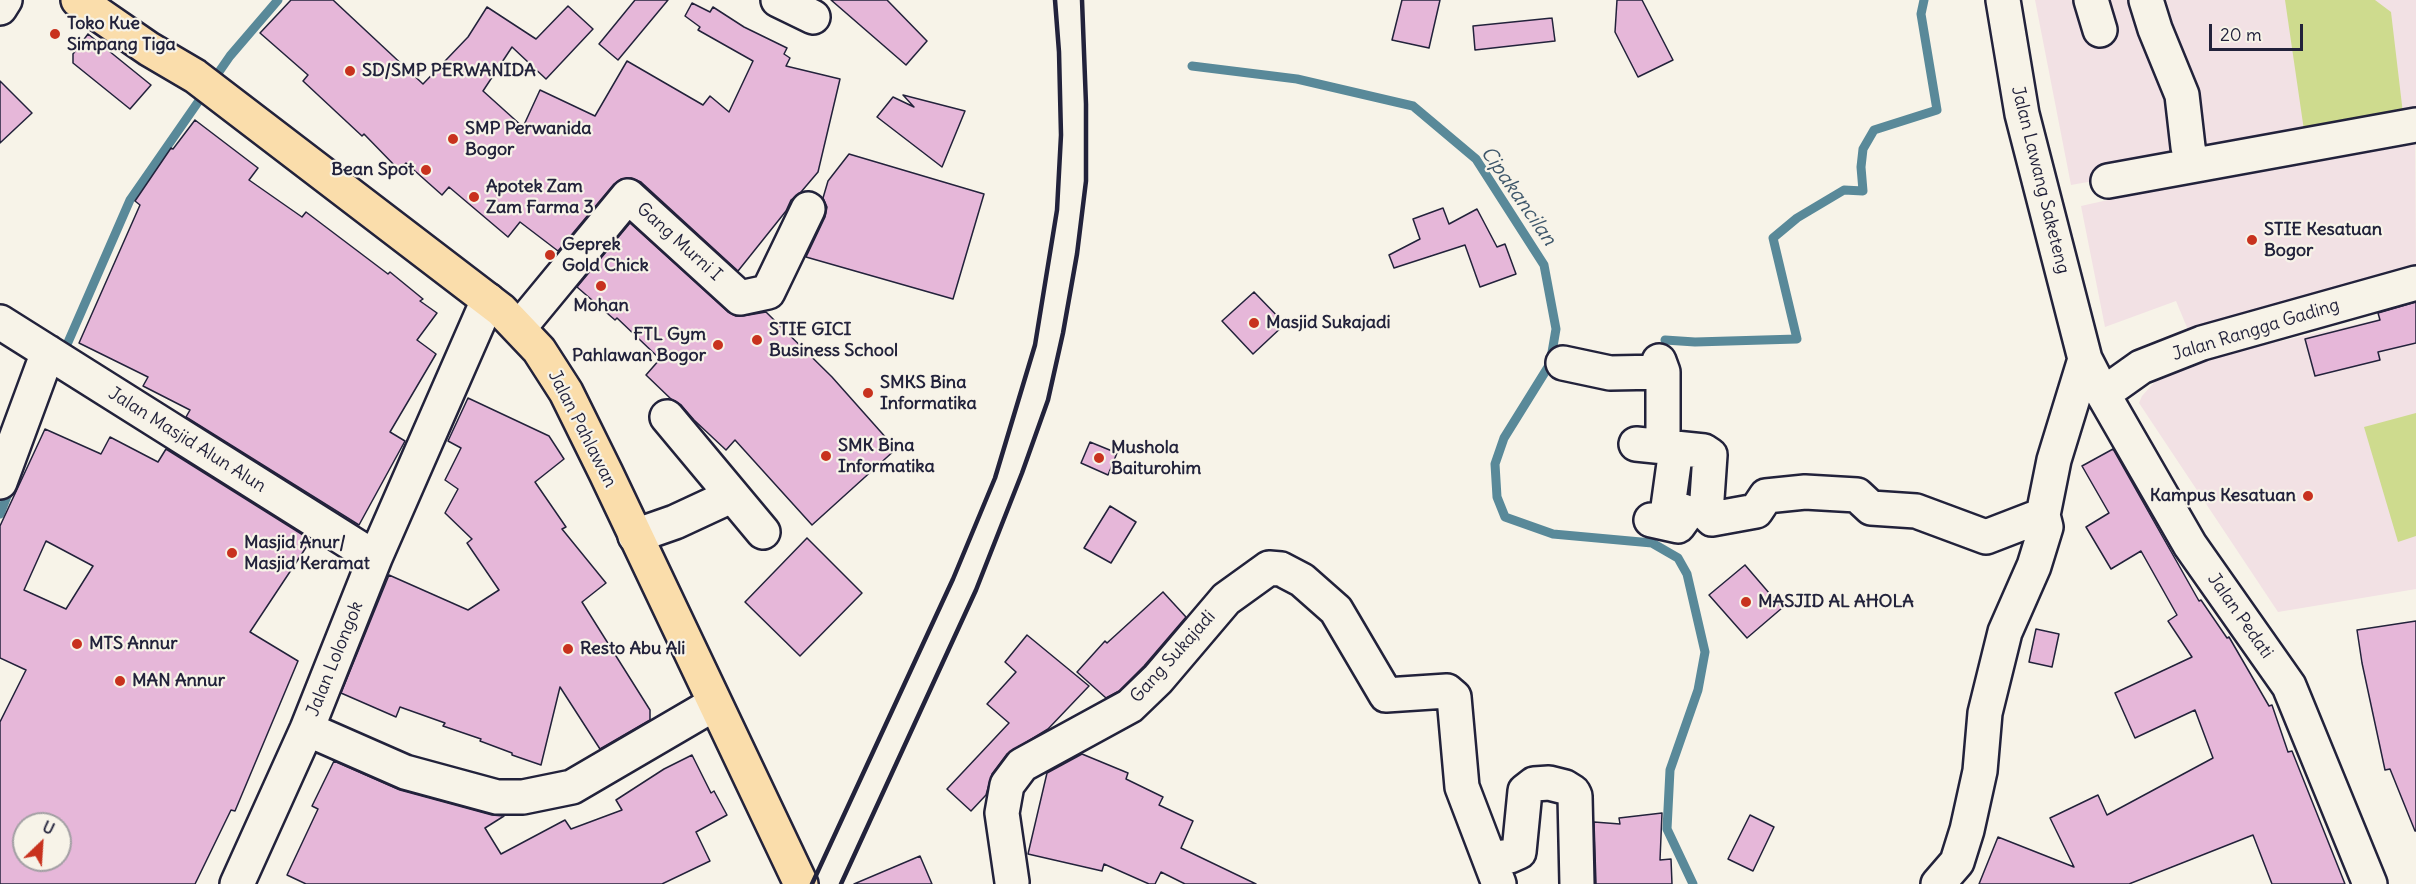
<!DOCTYPE html>
<html>
<head>
<meta charset="utf-8">
<style>
  body { margin:0 }
  #map { position:relative; width:2416px; height:884px; overflow:hidden; background:#f7f3e8; font-family:Delius,sans-serif }
  canvas { display:block }
  .north { position:absolute; left:12px; top:812px; width:60px; height:60px; box-sizing:border-box; background:#f7f3e8; border:2px solid #a29fa3; border-radius:50%; rotate:25deg; font-size:16px; font-weight:700; line-height:24px; text-align:center; color:#22223b }
  .north::after { content:''; display:block; margin:auto; width:21px; height:27px; background:#c8321e; clip-path:polygon(50% 0,100% 100%,50% 72%,0 100%) }
  .scale { position:absolute; left:2209px; top:24px; width:94px; height:27px; box-sizing:border-box; border:3px solid #22223b; border-top:0; padding-left:8px; font-size:18px; line-height:21px; white-space:nowrap; color:#22223b; -webkit-text-stroke:4px #f7f3e8; paint-order:stroke }
</style>
</head>
<body>
<div id="map">
<canvas width="2416" height="884"></canvas>
<div class="north">U</div>
<div class="scale">20 m</div>
</div>
<script>
const c = document.querySelector('canvas').getContext('2d');
c.lineJoin = 'round';
function fill(path, color) {
  c.fillStyle = color;
  c.fill(path, 'evenodd');
}
function toPath(rows) {
  const path = new Path2D();
  for (const r of rows) {
    path.moveTo(r[0], r[1]);
    for (let i = 2; i < r.length; i += 2) path.lineTo(r[i], r[i + 1]);
  }
  return path;
}
function stroke(path, color, width, dash) {
  c.strokeStyle = color;
  c.lineWidth = width;
  c.lineCap = dash ? 'butt' : 'round';
  c.setLineDash(dash || []);
  c.stroke(path);
}
function write(font, color, halo, rows, align = 'center') {
  c.font = font + ' Delius,sans-serif';
  c.lineWidth = 4.5;
  c.setLineDash([]);
  c.textBaseline = 'middle';
  c.strokeStyle = halo;
  c.fillStyle = color;
  for (const [text, x, y, turn = 0] of rows) {
    c.save();
    c.translate(x, y);
    c.rotate((+turn || 0) * Math.PI / 180);
    c.textAlign = isNaN(turn) ? turn : align;
    if (halo) c.strokeText(text, 0, 0);
    c.fillText(text, 0, 0);
    c.restore();
  }
}
fill(toPath([
  [2035,0,2416,0,2416,124,2071,185],
  [2415,131,2416,274,2191,337,2176,301,2105,327,2081,206],
  [2416,311,2416,589,2278,612,2139,403,2142,396,2159,377,2187,362]
]), '#f2e1e4');
fill(toPath([
  [2285,0,2375,0,2391,12,2406,139,2307,151],
  [2416,413,2416,536,2398,542,2364,427]
]), '#cedb8e');
stroke(toPath([
  [1192,66,1297,79,1413,106,1476,159,1544,265,1556,329,1550,364,1504,438,1495,464,1497,497,1505,517,1553,534,1652,543,1678,558,1687,574,1705,652,1698,690,1670,770,1667,829,1693,884],
  [1665,340,1695,342,1797,339,1773,238,1797,218,1844,190,1863,191,1861,167,1863,149,1874,130,1937,110,1921,14,1924,0],
  [62,356,130,200,230,56,278,0],
  [0,514,11,486]
]), '#598999', 9);
const building = toPath([
  [291,0,333,0,423,84,468,37,487,7,536,39,568,6,593,29,546,79,512,47,483,91,523,127,540,90,595,116,627,61,703,105,710,96,729,112,753,61,698,30,700,27,685,16,692,3,710,12,713,7,744,27,787,48,784,54,790,58,786,66,840,79,818,172,801,192,791,200,786,211,738,271,641,182,631,178,621,179,614,184,558,251,520,222,508,237,449,187,442,195,406,163,399,170,364,134,362,136,303,81,308,75,260,33,291,0],
  [635,0,668,0,618,60,599,44,635,0],
  [831,0,887,0,927,41,906,65,831,0],
  [1402,0,1440,0,1429,48,1392,40,1402,0],
  [1617,0,1642,0,1673,60,1638,77,1615,32,1617,0],
  [1552,18,1555,41,1475,50,1473,26,1552,18],
  [88,34,151,85,130,109,73,63,73,54,88,34],
  [0,81,32,113,0,143,0,81],
  [903,95,965,111,942,167,877,117,893,97,914,107,903,95],
  [195,120,258,168,249,180,302,217,306,212,388,274,390,272,423,299,420,301,437,313,417,340,436,354,390,432,405,441,359,525,186,417,190,410,143,386,148,377,79,343,140,205,135,201,171,148,173,149,195,120],
  [849,154,984,194,953,299,806,257,825,217,827,207,823,198,828,181,849,154],
  [1443,208,1449,224,1477,209,1497,247,1505,244,1516,274,1480,287,1465,245,1394,268,1389,255,1420,239,1413,219,1443,208],
  [630,223,728,312,736,316,743,316,766,312,832,377,896,449,812,525,735,440,726,450,694,420,681,405,671,399,646,375,660,359,617,318,615,320,577,287,630,223],
  [1254,292,1285,324,1253,354,1222,321,1254,292],
  [2416,302,2416,343,2378,352,2380,360,2315,376,2305,339,2380,320,2378,313,2416,302],
  [468,398,549,436,564,459,535,482,566,527,562,529,606,583,582,602,650,710,650,720,600,749,560,687,541,765,512,755,512,753,480,741,481,739,443,726,445,723,400,707,396,717,341,693,389,575,468,610,499,590,467,543,472,539,445,513,458,489,445,480,461,448,448,441,468,398],
  [45,429,101,454,110,437,158,462,166,449,311,540,250,632,298,661,235,811,231,810,195,884,0,884,0,722,26,670,0,658,0,526,45,429],
  [46,541,93,566,66,609,24,590,46,541],
  [24,824,60,824,60,860,24,860,24,824],
  [1090,442,1117,453,1108,475,1081,463,1090,442],
  [2113,449,2199,601,2201,600,2227,638,2229,637,2269,706,2272,705,2288,752,2292,751,2345,884,2272,884,2253,835,2129,884,1979,884,1998,837,2074,867,2050,818,2098,795,2107,815,2213,758,2195,710,2135,738,2115,693,2192,657,2168,621,2177,615,2141,551,2111,569,2086,527,2109,513,2082,466,2113,449],
  [1110,506,1136,522,1111,563,1084,548,1110,506],
  [807,538,862,593,800,656,745,602,807,538],
  [1745,565,1782,608,1747,638,1709,595,1745,565],
  [1163,592,1186,617,1144,666,1119,691,1106,698,1077,672,1105,641,1107,643,1163,592],
  [2416,621,2416,831,2415,831,2390,769,2385,770,2362,663,2357,630,2416,621],
  [2036,629,2059,634,2052,667,2029,662,2036,629],
  [1027,635,1089,686,1048,729,1007,754,992,774,986,795,971,811,947,789,1009,723,987,704,1016,672,1005,662,1027,635],
  [1082,754,1128,773,1126,779,1163,797,1159,805,1193,821,1181,848,1256,884,1185,884,1161,872,1155,884,1149,884,1104,864,1102,871,1028,854,1047,773,1082,754],
  [692,755,711,793,714,791,727,815,696,832,710,861,662,884,306,884,287,875,318,809,312,806,334,761,400,790,492,815,504,816,485,828,501,854,565,820,571,829,622,810,616,800,664,769,692,755],
  [1662,813,1660,860,1671,859,1672,884,1596,884,1594,822,1620,824,1619,818,1662,813],
  [1750,815,1774,827,1753,871,1728,859,1750,815],
  [920,856,932,884,854,884,920,856]
]);
fill(building, '#e6b7d9');
stroke(building, '#22223b', 1.5);
const minor = toPath([
  [778,0,813,17],
  [2003,0,2022,114,2085,359,2103,394,2190,545,2289,686,2370,884],
  [2091,0,2100,30],
  [2146,0,2155,29,2182,95,2188,147,2192,165],
  [0,8,5,0],
  [2108,181,2416,125],
  [0,322,375,558],
  [519,328,628,196,740,298,768,292,808,209],
  [1659,361,1663,372,1663,447],
  [1563,363,1610,373,1663,372],
  [2103,394,2141,367,2202,343,2416,283],
  [667,417,763,532],
  [1636,444,1704,451,1710,455,1706,513,1712,519,1756,511,1766,496,1805,492,1857,495,1871,508,1916,511,1986,537,2043,515],
  [0,482,48,352],
  [1651,520,1678,526,1686,515,1683,511,1673,510,1668,507,1676,449],
  [635,536,675,522,731,496],
  [307,729,405,772,497,797,523,797,572,787,714,704],
  [1490,859,1510,856,1519,852,1525,791,1534,784,1549,783,1565,787,1573,792,1575,796,1577,884],
  [1012,882,1002,813,1007,785,1022,765,1130,706,1158,679,1226,599,1269,568,1281,569,1302,580,1336,610,1386,695,1447,691,1454,697,1462,787,1499,884],
  [237,884,307,729,375,558,488,300],
  [1938,884,1957,862,1967,830,1980,771,1985,713,2005,632,2034,566,2046,527,2043,515,2054,460,2085,359]
]);
const major = toPath([
  [78,0,149,49,195,76,501,310,539,350,566,392,606,473,801,884]
]);
stroke(minor, '#22223b', 38);
stroke(major, '#22223b', 38);
stroke(minor, '#f7f3e8', 33);
stroke(major, '#faddab', 33);
stroke(toPath([
  [812,884,953,579,995,478,1035,345,1057,210,1061,135,1059,52,1055,0],
  [841,884,976,590,1022,473,1048,400,1063,333,1077,254,1086,181,1086,104,1082,0]
]), '#22223b', 4.5);
for (const [x, y, r, color] of [
  [55,34,6,"#c8321e"],
  [350,71,6,"#c8321e"],
  [453,139,6,"#c8321e"],
  [426,170,6,"#c8321e"],
  [474,197,6,"#c8321e"],
  [2252,240,6,"#c8321e"],
  [550,255,6,"#c8321e"],
  [601,286,6,"#c8321e"],
  [1254,323,6,"#c8321e"],
  [757,340,6,"#c8321e"],
  [718,345,6,"#c8321e"],
  [868,393,6,"#c8321e"],
  [826,456,6,"#c8321e"],
  [1099,458,6,"#c8321e"],
  [2308,496,6,"#c8321e"],
  [232,553,6,"#c8321e"],
  [1746,602,6,"#c8321e"],
  [77,644,6,"#c8321e"],
  [568,649,6,"#c8321e"],
  [120,681,6,"#c8321e"]
]) {
  const dot = new Path2D();
  dot.arc(x, y, r, 0, 2 * Math.PI);
  c.fillStyle = color;
  c.fill(dot);
  stroke(dot, '#f7f3e8', 2);
}
write('bold 18px', '#22223b', '#f7f3e8', [
  ["Toko Kue",67,24],
  ["Simpang Tiga",67,45],
  ["SD/SMP PERWANIDA",362,71],
  ["SMP Perwanida",465,129],
  ["Bogor",465,150],
  ["Bean Spot",414,170,"right"],
  ["Apotek Zam",486,187],
  ["Zam Farma 3",486,208],
  ["STIE Kesatuan",2264,230],
  ["Bogor",2264,251],
  ["Geprek",562,245],
  ["Gold Chick",562,266],
  ["Mohan",601,306,"center"],
  ["Masjid Sukajadi",1266,323],
  ["STIE GICI",769,330],
  ["Business School",769,351],
  ["FTL Gym",706,335,"right"],
  ["Pahlawan Bogor",706,356,"right"],
  ["SMKS Bina",880,383],
  ["Informatika",880,404],
  ["SMK Bina",838,446],
  ["Informatika",838,467],
  ["Mushola",1111,448],
  ["Baiturohim",1111,469],
  ["Kampus Kesatuan",2296,496,"right"],
  ["Masjid Anur/",244,543],
  ["Masjid Keramat",244,564],
  ["MASJID AL AHOLA",1758,602],
  ["MTS Annur",89,644],
  ["Resto Abu Ali",580,649],
  ["MAN Annur",132,681]
], 'left');
write('18px', '#22223b', '#f7f3e8', [
  ["Jalan Lawang Saketeng",2040,180,76],
  ["Gang Murni I",679,242,42],
  ["Jalan Rangga Gading",2256,330,-17],
  ["Jalan Pahlawan",582,429,63],
  ["Jalan Masjid Alun Alun",187,440,32],
  ["Jalan Pedati",2240,616,55],
  ["Gang Sukajadi",1173,657,-48],
  ["Jalan Lolongok",335,659,-68]
]);
write('italic 20px', '#3d566a', '#f7f3e8', [
  ["Cipakancilan",1518,196,55]
]);
</script>
</body>
</html>
